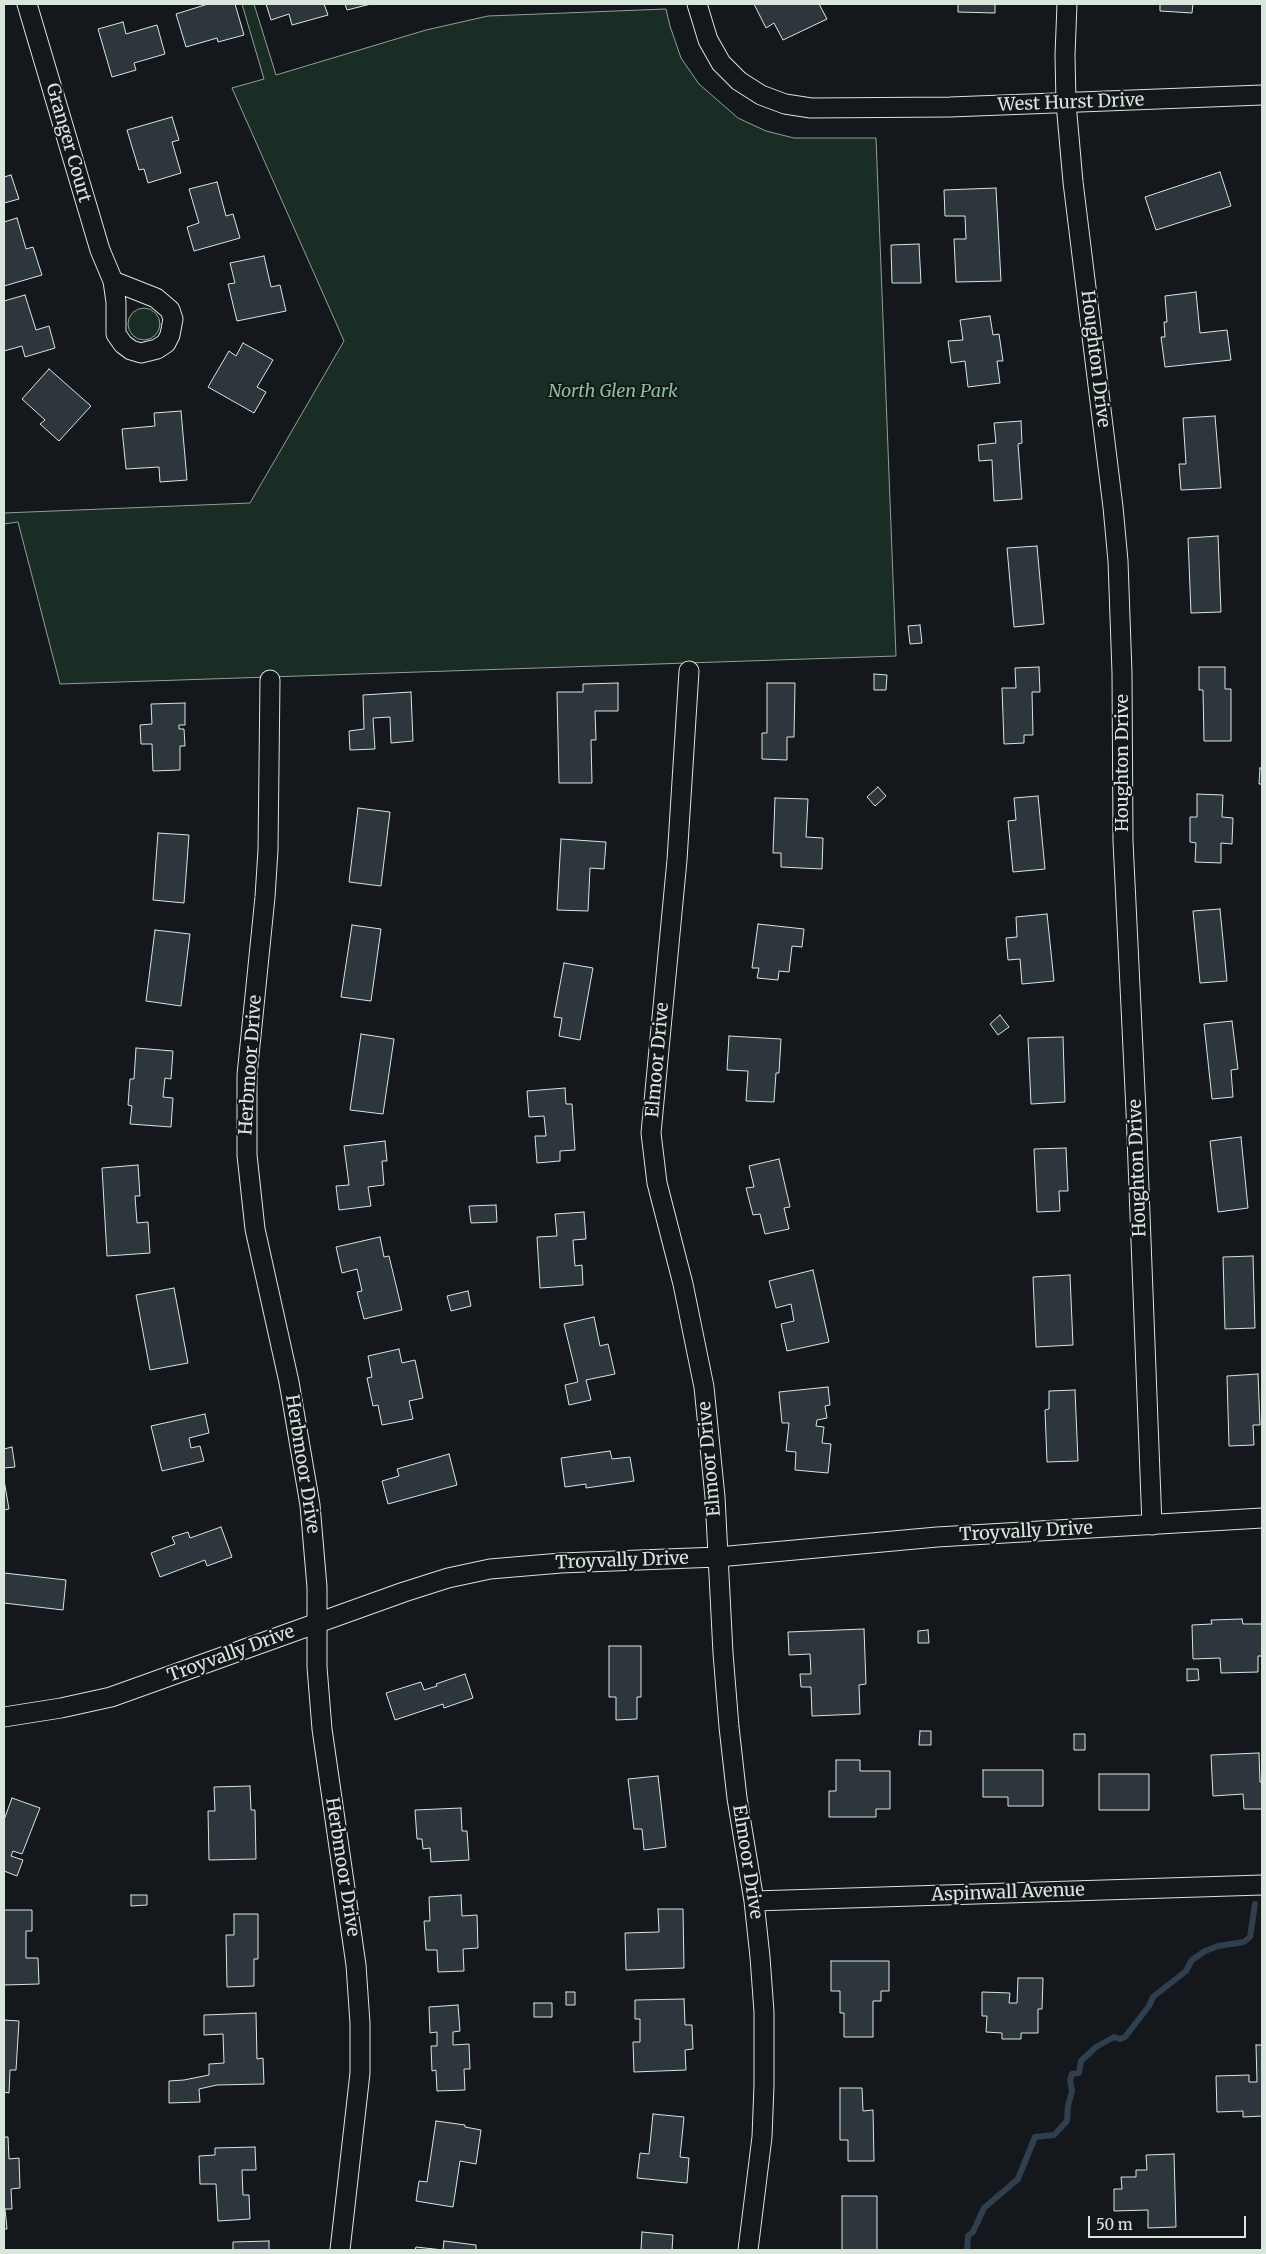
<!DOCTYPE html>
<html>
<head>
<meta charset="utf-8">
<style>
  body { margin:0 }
  #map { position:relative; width:1266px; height:2254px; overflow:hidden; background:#14181c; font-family:Merriweather,serif }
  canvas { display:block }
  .frame { position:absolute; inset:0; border:5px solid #d8e6dc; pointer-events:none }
  .scale { position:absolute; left:1088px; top:2216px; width:158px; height:22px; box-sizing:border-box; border:2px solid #d8e6dc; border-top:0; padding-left:6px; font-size:15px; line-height:18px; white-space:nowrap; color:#d8e6dc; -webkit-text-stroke:4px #14181c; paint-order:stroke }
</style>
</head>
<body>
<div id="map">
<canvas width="1266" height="2254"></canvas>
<div class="frame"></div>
<div class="scale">50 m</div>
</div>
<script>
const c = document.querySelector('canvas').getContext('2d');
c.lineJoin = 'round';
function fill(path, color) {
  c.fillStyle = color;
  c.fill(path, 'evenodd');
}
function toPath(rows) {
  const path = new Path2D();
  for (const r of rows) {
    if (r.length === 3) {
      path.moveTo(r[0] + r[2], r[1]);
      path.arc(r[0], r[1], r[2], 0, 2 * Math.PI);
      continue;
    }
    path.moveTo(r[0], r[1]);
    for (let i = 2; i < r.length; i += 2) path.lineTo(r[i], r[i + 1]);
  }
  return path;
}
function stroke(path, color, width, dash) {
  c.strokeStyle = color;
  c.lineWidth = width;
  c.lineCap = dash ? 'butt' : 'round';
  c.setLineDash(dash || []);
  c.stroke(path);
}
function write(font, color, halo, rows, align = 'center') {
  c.font = font + ' Merriweather,serif';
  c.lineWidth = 4;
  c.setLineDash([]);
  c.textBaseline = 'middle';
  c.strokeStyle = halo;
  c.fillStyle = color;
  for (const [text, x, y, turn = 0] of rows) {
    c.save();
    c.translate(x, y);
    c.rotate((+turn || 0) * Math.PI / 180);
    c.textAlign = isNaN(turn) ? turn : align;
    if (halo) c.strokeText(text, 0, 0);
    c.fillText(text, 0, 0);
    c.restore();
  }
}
const green = toPath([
  [242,4,254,4,276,75,426,30,488,16,666,9,670,26,681,58,699,84,738,118,766,131,794,138,876,138,896,656,60,684,18,522,4,524,4,513,250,503,344,341,232,88,264,79,242,4],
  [144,324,16]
]);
fill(green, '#1a2d24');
stroke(green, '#939e99', 1);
stroke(toPath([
  [967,2250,968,2236,973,2232,984,2208,1018,2179,1035,2137,1054,2135,1067,2121,1068,2106,1072,2091,1070,2080,1072,2074,1079,2073,1081,2061,1096,2047,1114,2037,1120,2039,1125,2037,1149,2006,1153,1997,1186,1971,1192,1960,1205,1951,1218,1946,1244,1942,1250,1937,1255,1904]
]), '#2f3f4d', 6);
const building = toPath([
  [208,4,235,4,244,35,218,42,217,38,186,47,176,14,208,4],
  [266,4,324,4,328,15,292,25,289,14,271,20,266,4],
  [345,4,371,4,347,10,345,4],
  [754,4,819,4,827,19,783,40,774,23,766,28,754,4],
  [958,4,995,4,995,13,958,12,958,4],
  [1160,4,1193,4,1192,13,1160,11,1160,4],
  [123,22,126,34,157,25,165,54,134,63,136,70,112,77,98,29,123,22],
  [172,117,179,140,172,142,181,173,148,183,144,169,139,170,127,130,172,117],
  [1220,172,1231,206,1156,230,1145,197,1220,172],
  [11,175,19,199,4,203,4,177,11,175],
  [217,182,226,216,233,214,240,238,194,251,187,227,199,223,189,189,217,182],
  [996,188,1001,281,956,282,954,239,966,239,965,216,945,216,944,190,996,188],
  [17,218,26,249,33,247,42,275,4,286,4,222,17,218],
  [919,244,921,283,892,283,891,245,919,244],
  [264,256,271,287,280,285,286,311,237,321,228,284,235,283,230,263,264,256],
  [1196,292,1200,333,1227,330,1231,360,1165,367,1161,337,1165,337,1164,322,1167,322,1165,296,1196,292],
  [25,295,36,330,49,326,55,348,25,357,22,346,4,351,4,301,25,295],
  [990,316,993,335,999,334,1003,361,997,361,1000,383,968,387,965,361,951,363,948,341,963,340,960,320,990,316],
  [243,343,273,360,257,387,266,392,254,413,208,387,229,351,236,356,243,343],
  [49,369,91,406,59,441,40,424,45,420,22,399,49,369],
  [181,411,187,480,160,482,159,467,126,469,122,429,155,426,154,413,181,411],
  [1215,416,1221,488,1181,490,1179,464,1186,464,1183,418,1215,416],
  [1021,421,1022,443,1018,444,1022,499,994,501,992,460,979,461,978,445,996,443,994,423,1021,421],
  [1218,536,1221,612,1191,613,1188,538,1218,536],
  [1037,546,1044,624,1014,627,1007,548,1037,546],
  [920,625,922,643,910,644,908,626,920,625],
  [1039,667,1040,692,1032,692,1033,735,1024,735,1024,743,1004,744,1002,688,1016,688,1015,668,1039,667],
  [1199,667,1225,667,1225,689,1231,689,1231,741,1204,741,1203,690,1199,690,1199,667],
  [874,674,887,675,886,690,874,690,874,674],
  [618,683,618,711,595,711,596,740,591,740,592,783,559,783,557,692,583,692,583,684,618,683],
  [767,683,795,683,794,737,787,737,787,760,762,759,762,733,767,733,767,683],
  [411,692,413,741,391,743,390,717,373,718,375,749,350,750,349,731,364,729,363,695,411,692],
  [185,703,185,725,179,725,179,729,184,729,185,746,180,746,180,770,153,771,152,744,141,744,140,725,152,724,151,704,185,703],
  [1260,768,1262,768,1262,784,1259,784,1260,768],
  [878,787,886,796,875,806,867,797,878,787],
  [1197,794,1223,795,1222,817,1233,818,1232,844,1221,843,1221,863,1195,862,1196,843,1190,842,1190,817,1197,817,1197,794],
  [1038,796,1045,869,1013,872,1008,821,1016,820,1014,798,1038,796],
  [775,798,808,799,806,837,823,838,822,869,781,867,781,853,773,853,775,798],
  [358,808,390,812,381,886,349,882,358,808],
  [158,833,189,835,184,903,153,900,158,833],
  [561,839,606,842,604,869,590,868,588,911,557,910,561,839],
  [1220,909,1227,981,1200,983,1193,911,1220,909],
  [1047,914,1054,981,1022,984,1020,959,1008,960,1006,938,1017,937,1016,917,1047,914],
  [758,924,804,929,802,947,792,946,789,972,779,971,778,980,757,978,759,968,752,968,758,924],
  [352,925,381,929,371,1001,341,997,352,925],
  [155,930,190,934,181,1006,146,1001,155,930],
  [564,963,593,968,580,1040,559,1036,562,1018,554,1017,564,963],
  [1000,1015,1009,1027,998,1035,990,1024,1000,1015],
  [1232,1021,1238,1069,1231,1070,1233,1097,1212,1099,1204,1024,1232,1021],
  [361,1034,394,1039,383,1114,350,1110,361,1034],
  [729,1036,781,1039,779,1073,776,1073,774,1102,746,1101,748,1071,727,1070,729,1036],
  [1063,1037,1065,1102,1031,1104,1028,1038,1063,1037],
  [136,1048,173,1051,171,1079,165,1078,163,1097,173,1098,171,1127,130,1124,132,1106,128,1105,130,1079,134,1079,136,1048],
  [565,1088,566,1104,572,1104,575,1150,560,1151,560,1161,537,1163,535,1136,546,1136,544,1116,529,1117,527,1091,565,1088],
  [1241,1137,1248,1208,1218,1212,1210,1141,1241,1137],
  [385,1141,387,1161,382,1161,384,1185,368,1187,371,1206,339,1210,336,1186,349,1185,344,1146,385,1141],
  [1066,1148,1068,1191,1059,1191,1060,1211,1037,1212,1034,1149,1066,1148],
  [779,1159,790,1207,784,1208,789,1229,765,1234,760,1214,753,1215,746,1188,754,1187,749,1166,779,1159],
  [138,1165,140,1196,135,1196,137,1223,148,1222,150,1253,107,1256,102,1168,138,1165],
  [496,1205,497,1222,471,1223,469,1206,496,1205],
  [584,1212,586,1239,573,1240,575,1266,582,1265,583,1285,540,1288,537,1237,557,1236,555,1214,584,1212],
  [380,1237,384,1257,389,1256,402,1310,364,1319,357,1292,362,1291,357,1269,342,1273,336,1247,380,1237],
  [1253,1256,1255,1328,1225,1329,1223,1257,1253,1256],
  [813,1270,829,1342,787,1351,781,1324,794,1321,791,1304,776,1308,769,1281,813,1270],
  [1070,1275,1073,1345,1036,1347,1033,1277,1070,1275],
  [174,1288,188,1363,150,1370,136,1295,174,1288],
  [468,1291,471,1306,451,1311,447,1296,468,1291],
  [594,1317,600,1346,608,1344,615,1374,586,1380,591,1400,569,1405,565,1385,578,1382,564,1324,594,1317],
  [399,1349,402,1363,415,1360,423,1398,409,1401,413,1419,382,1425,378,1405,373,1406,367,1378,372,1377,368,1356,399,1349],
  [1258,1374,1260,1425,1253,1425,1254,1445,1229,1446,1227,1376,1258,1374],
  [828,1387,830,1405,825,1406,827,1418,817,1420,816,1426,824,1427,822,1443,831,1444,828,1473,795,1470,796,1452,786,1451,789,1423,782,1423,779,1392,828,1387],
  [1075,1390,1078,1461,1047,1462,1045,1410,1049,1409,1049,1391,1075,1390],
  [205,1414,209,1433,189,1438,191,1448,200,1446,204,1461,162,1471,151,1426,205,1414],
  [12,1447,15,1467,4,1468,4,1449,12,1447],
  [610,1451,612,1459,630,1457,634,1481,586,1488,586,1484,565,1487,561,1458,610,1451],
  [449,1454,457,1485,388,1504,382,1481,399,1476,397,1469,449,1454],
  [4,1480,9,1509,4,1510,4,1480],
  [221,1527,232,1557,207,1566,205,1560,160,1577,151,1553,175,1544,172,1537,188,1532,190,1538,221,1527],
  [4,1573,66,1580,63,1610,4,1603,4,1573],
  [1242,1619,1243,1624,1262,1624,1262,1656,1258,1656,1258,1672,1221,1673,1220,1658,1193,1659,1192,1625,1212,1624,1211,1620,1242,1619],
  [864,1629,866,1684,859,1685,860,1714,812,1716,811,1687,801,1687,800,1674,811,1674,810,1654,789,1655,788,1632,864,1629],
  [928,1630,929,1643,918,1643,918,1631,928,1630],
  [609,1646,641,1646,641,1697,637,1697,637,1719,616,1720,616,1697,609,1697,609,1646],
  [1187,1669,1198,1669,1199,1680,1187,1681,1187,1669],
  [465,1674,473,1698,444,1708,443,1704,395,1720,386,1693,421,1682,424,1690,437,1686,436,1684,465,1674],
  [920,1731,931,1731,931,1745,919,1745,920,1731],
  [1074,1734,1085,1734,1085,1750,1074,1750,1074,1734],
  [1259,1753,1260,1782,1262,1782,1262,1809,1244,1809,1243,1794,1213,1796,1211,1755,1259,1753],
  [836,1760,860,1760,860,1771,890,1771,890,1809,876,1809,876,1817,829,1817,829,1791,836,1791,836,1760],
  [983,1770,1043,1770,1043,1806,1008,1806,1008,1797,983,1797,983,1770],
  [1099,1774,1149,1774,1149,1810,1099,1810,1099,1774],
  [658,1776,666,1847,644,1850,642,1829,634,1829,628,1779,658,1776],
  [250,1786,251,1810,255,1810,256,1859,209,1860,208,1811,215,1811,214,1787,250,1786],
  [12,1798,40,1808,22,1854,13,1851,11,1856,23,1860,17,1876,4,1871,4,1820,12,1798],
  [461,1808,462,1831,467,1831,469,1860,431,1862,430,1848,423,1849,422,1839,417,1839,415,1810,461,1808],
  [131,1895,147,1895,147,1905,131,1906,131,1895],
  [461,1895,462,1916,477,1915,478,1948,463,1949,464,1971,438,1972,437,1950,426,1950,424,1921,430,1921,429,1897,461,1895],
  [658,1909,683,1909,684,1968,626,1970,625,1933,659,1932,658,1909],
  [4,1910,32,1910,32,1931,26,1931,26,1958,38,1958,39,1984,4,1985,4,1910],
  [234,1914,258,1914,258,1959,254,1959,254,1986,227,1987,226,1935,234,1935,234,1914],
  [831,1961,889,1961,889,1991,881,1991,881,2001,873,2001,873,2037,844,2037,844,2013,840,2013,840,1991,831,1991,831,1961],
  [1018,1978,1043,1978,1042,2009,1038,2009,1038,2033,1021,2033,1021,2039,1002,2039,1002,2033,986,2032,987,2016,982,2016,982,1992,1010,1993,1009,2003,1017,2003,1018,1978],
  [566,1992,575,1992,575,2005,566,2005,566,1992],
  [684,1999,685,2025,692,2025,693,2049,685,2050,686,2070,634,2072,633,2042,640,2042,640,2019,635,2019,635,2000,684,1999],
  [534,2003,552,2003,552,2017,534,2017,534,2003],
  [458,2005,460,2031,453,2032,453,2045,469,2044,470,2069,464,2069,465,2090,437,2091,436,2070,432,2071,431,2046,437,2046,437,2032,430,2033,429,2007,458,2005],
  [256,2013,257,2059,263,2058,264,2084,217,2085,199,2089,200,2102,169,2103,169,2081,184,2080,209,2075,209,2064,224,2063,223,2034,204,2035,204,2015,256,2013],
  [4,2020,19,2021,16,2070,10,2070,9,2093,4,2092,4,2020],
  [1256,2045,1262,2045,1262,2116,1243,2117,1243,2111,1217,2112,1216,2076,1249,2075,1249,2082,1257,2082,1256,2045],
  [840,2088,862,2088,863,2111,873,2110,874,2161,848,2161,848,2140,840,2140,840,2088],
  [653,2114,684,2117,680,2157,689,2158,687,2183,637,2178,640,2153,649,2154,653,2114],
  [436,2121,465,2125,465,2127,481,2130,476,2164,460,2161,453,2207,416,2201,419,2181,427,2182,436,2121],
  [4,2137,8,2137,9,2159,19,2158,20,2188,11,2189,12,2209,5,2209,7,2229,4,2229,4,2137],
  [255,2147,256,2170,242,2170,243,2195,249,2195,250,2219,218,2221,216,2184,200,2184,199,2156,215,2155,215,2148,255,2147],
  [1174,2154,1176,2227,1148,2228,1148,2210,1114,2211,1114,2189,1122,2189,1121,2177,1136,2177,1136,2170,1147,2170,1146,2155,1174,2154],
  [842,2196,877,2196,877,2250,842,2250,842,2196],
  [642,2232,673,2235,672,2250,628,2250,641,2250,642,2232],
  [269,2241,269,2250,221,2250,233,2250,233,2242,269,2241],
  [444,2241,476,2245,476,2250,415,2250,416,2247,443,2250,444,2241]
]);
fill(building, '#2c363c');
stroke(building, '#d8e6dc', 1);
const minor = toPath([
  [27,4,100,250,113,281,116,302,116,334,123,344,131,350,141,353,157,349,166,343,170,335,173,319,170,310,156,298,113,281],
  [697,4,708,40,721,63,739,81,761,95,785,104,811,108,950,107,1262,95],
  [1067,4,1065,55,1066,103,1073,182,1113,507,1118,561,1122,673,1123,841,1136,1111,1152,1525],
  [689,671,677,860,651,1133,657,1183,683,1284,704,1387,715,1497,723,1653,729,1727,737,1798,754,1901,760,1957,764,2012,764,2085,762,2137,748,2250],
  [270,680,268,850,265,897,247,1075,247,1155,255,1229,289,1382,310,1505,317,1587,317,1667,322,1729,356,1965,360,2023,360,2073,340,2250],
  [4,1717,61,1708,111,1697,404,1592,448,1578,490,1569,561,1563,718,1557,937,1537,1262,1518],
  [754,1901,1262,1885]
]);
stroke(minor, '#d8e6dc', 21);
stroke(minor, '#14181c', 19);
write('18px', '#d8e6dc', '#14181c', [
  ["West Hurst Drive",1071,103,-2],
  ["Granger Court",68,143,74],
  ["Houghton Drive",1095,359,83],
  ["Houghton Drive",1123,763,-90],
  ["Elmoor Drive",658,1060,-85],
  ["Herbmoor Drive",251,1065,-86],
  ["Houghton Drive",1138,1168,-92],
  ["Elmoor Drive",710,1459,-95],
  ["Herbmoor Drive",302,1464,81],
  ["Troyvally Drive",1026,1532,-3],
  ["Troyvally Drive",622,1561,-2],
  ["Troyvally Drive",231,1654,-20],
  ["Elmoor Drive",747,1862,81],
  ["Herbmoor Drive",342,1867,81],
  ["Aspinwall Avenue",1008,1893,-2]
]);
write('italic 18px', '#8ac095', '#14181c', [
  ["North Glen Park",613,392]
]);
</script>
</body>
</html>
